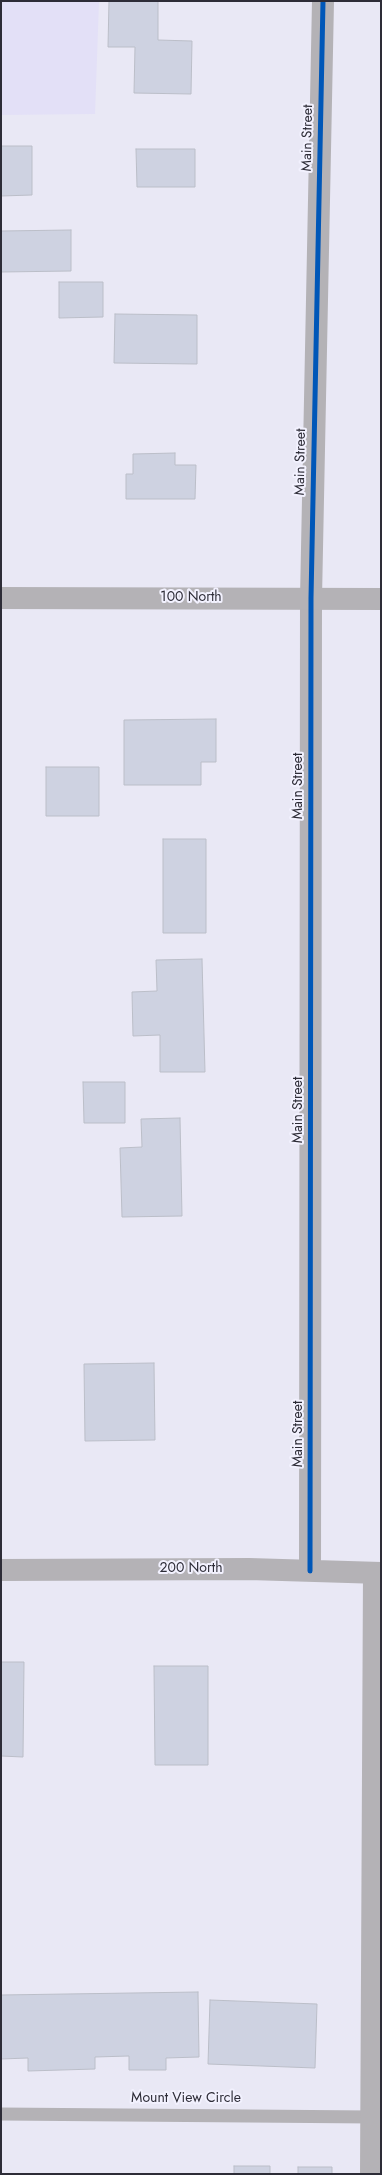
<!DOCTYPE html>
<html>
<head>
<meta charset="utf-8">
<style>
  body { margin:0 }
  #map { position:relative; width:382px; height:2175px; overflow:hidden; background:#e9e8f5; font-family:Jost,sans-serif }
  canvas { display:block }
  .frame { position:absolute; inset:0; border:2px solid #2d2c37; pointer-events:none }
</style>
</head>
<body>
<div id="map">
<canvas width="382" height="2175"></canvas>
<div class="frame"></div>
</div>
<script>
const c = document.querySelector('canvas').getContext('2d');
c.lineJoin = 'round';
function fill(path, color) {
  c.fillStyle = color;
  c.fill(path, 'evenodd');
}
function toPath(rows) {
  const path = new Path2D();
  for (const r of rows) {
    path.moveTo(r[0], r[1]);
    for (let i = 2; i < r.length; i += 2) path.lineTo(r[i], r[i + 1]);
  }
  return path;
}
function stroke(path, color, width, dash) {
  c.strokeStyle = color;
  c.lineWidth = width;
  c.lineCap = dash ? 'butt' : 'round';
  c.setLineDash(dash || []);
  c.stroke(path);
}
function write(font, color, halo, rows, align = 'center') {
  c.font = font + ' Jost,sans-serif';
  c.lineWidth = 4;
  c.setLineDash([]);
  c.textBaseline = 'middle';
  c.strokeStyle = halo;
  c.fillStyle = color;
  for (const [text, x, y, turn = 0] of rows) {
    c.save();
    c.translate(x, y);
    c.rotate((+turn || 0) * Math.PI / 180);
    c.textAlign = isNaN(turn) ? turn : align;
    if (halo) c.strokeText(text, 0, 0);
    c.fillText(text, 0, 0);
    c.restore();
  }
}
fill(toPath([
  [1,1,99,1,95,114,1,115]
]), '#e3e0f7');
const building = toPath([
  [109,1,158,1,158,40,192,41,191,94,134,93,135,47,108,47,109,1],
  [1,146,32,146,32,195,1,196,1,146],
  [136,149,195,149,195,187,137,187,136,149],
  [71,230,71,271,1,272,1,231,71,230],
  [59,282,103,282,103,317,59,318,59,282],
  [115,314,197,315,197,364,114,363,115,314],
  [175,453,175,465,196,465,195,499,126,499,126,474,133,474,133,454,175,453],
  [216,719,216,762,201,762,201,785,124,785,124,720,216,719],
  [46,767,99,767,99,816,46,816,46,767],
  [163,839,206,839,206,933,163,933,163,839],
  [202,959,205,1072,160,1072,160,1035,133,1036,132,992,157,991,156,960,202,959],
  [83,1082,125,1082,125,1123,84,1123,83,1082],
  [180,1118,182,1216,122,1217,120,1148,142,1147,141,1119,180,1118],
  [154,1363,155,1440,85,1441,84,1364,154,1363],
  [1,1662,24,1662,23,1757,1,1756,1,1662],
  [154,1666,208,1666,208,1765,155,1765,154,1666],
  [198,1992,199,2057,166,2058,166,2070,129,2070,129,2056,95,2057,95,2069,28,2071,28,2058,1,2059,1,1995,198,1992],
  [210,2000,317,2004,315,2068,208,2064,210,2000],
  [234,2166,270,2166,270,2174,234,2174,234,2166],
  [298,2167,332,2167,332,2174,298,2174,298,2167]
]);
fill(building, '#ced2e1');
stroke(building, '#bbbec8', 1);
stroke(toPath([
  [1,2114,372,2117]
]), '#b4b2b6', 13);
stroke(toPath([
  [1,1570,249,1569,381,1573],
  [310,1571,311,598,323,1],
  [371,2174,374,1573]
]), '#b4b2b6', 22);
stroke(toPath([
  [1,598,381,599]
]), '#b4b2b6', 22);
stroke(toPath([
  [310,1571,311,598,323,1]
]), '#0057b8', 5);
write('14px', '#2d2c37', '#f2f1fe', [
  ["Main Street",308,138,-89],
  ["Main Street",301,462,-89],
  ["100 North",191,598],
  ["Main Street",299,786,-90],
  ["Main Street",299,1110,-90],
  ["Main Street",299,1434,-90],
  ["200 North",191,1569],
  ["Mount View Circle",186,2099]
]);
</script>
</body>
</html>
